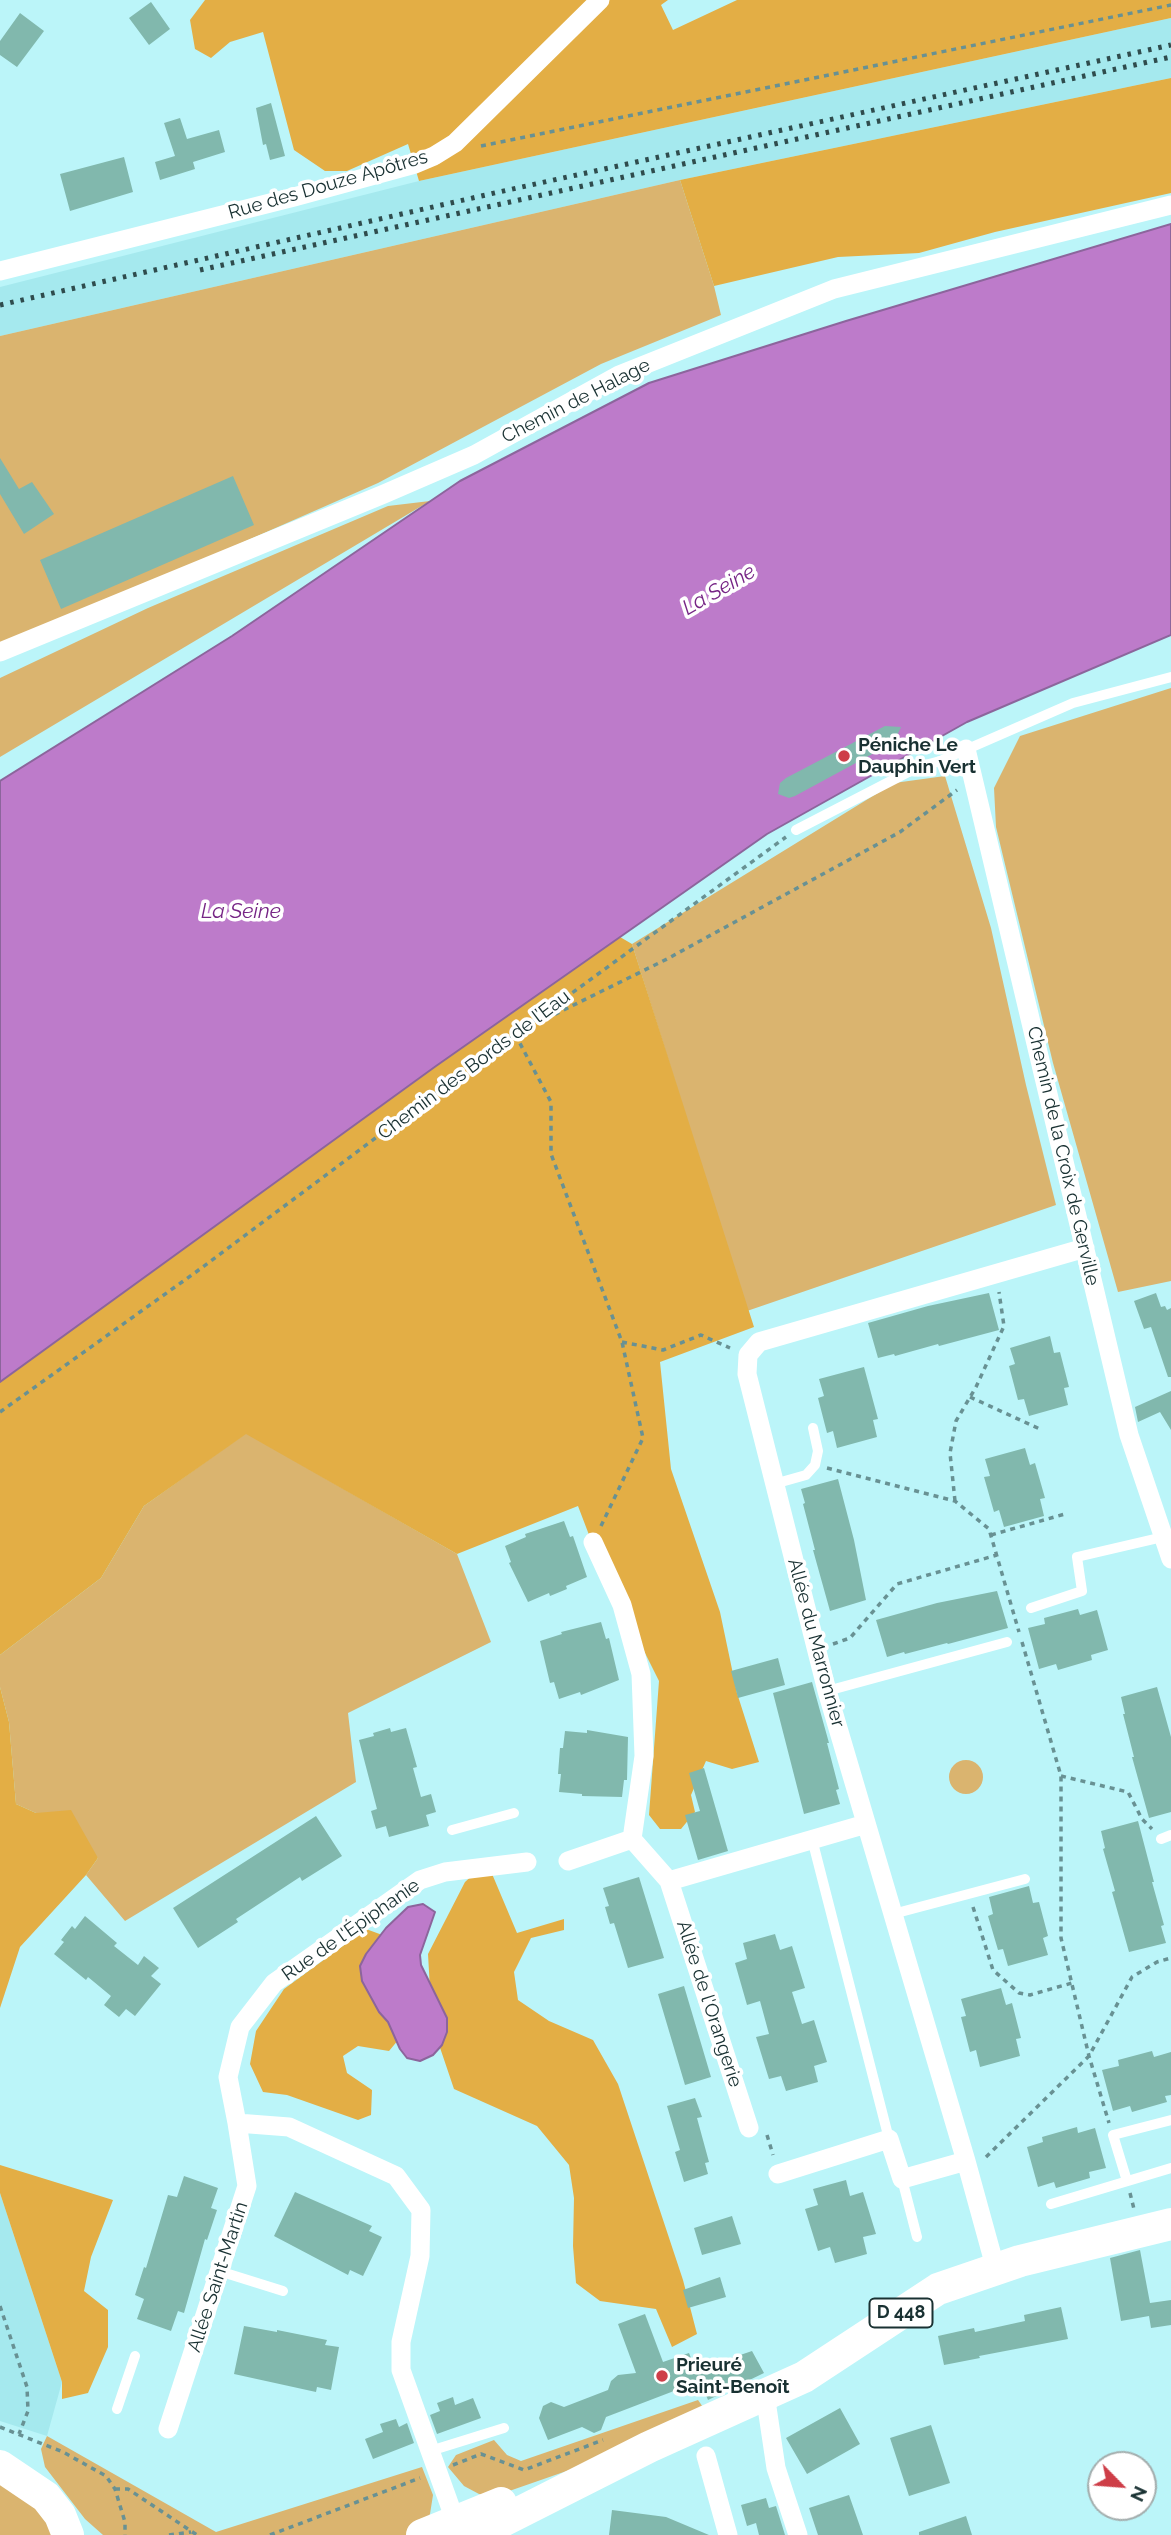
<!DOCTYPE html>
<html>
<head>
<meta charset="utf-8">
<style>
  body { margin:0 }
  #map { position:relative; width:1171px; height:2535px; overflow:hidden; background:#bbf5f9; font-family:Raleway,sans-serif }
  canvas { display:block }
  .north { position:absolute; left:1087px; top:2451px; width:70px; height:70px; box-sizing:border-box; background:#fff; border:2px solid #a3adad; border-radius:50%; rotate:115deg; font-size:19px; font-weight:700; line-height:28px; text-align:center; color:#193132 }
  .north::after { content:''; display:block; margin:auto; width:24px; height:32px; background:#ce3e48; clip-path:polygon(50% 0,100% 100%,50% 72%,0 100%) }
</style>
</head>
<body>
<div id="map">
<canvas width="1171" height="2535"></canvas>
<div class="north">N</div>
</div>
<script>
const c = document.querySelector('canvas').getContext('2d');
c.lineJoin = 'round';
function fill(path, color) {
  c.fillStyle = color;
  c.fill(path, 'evenodd');
}
function toPath(rows) {
  const path = new Path2D();
  for (const r of rows) {
    if (r.length === 3) {
      path.moveTo(r[0] + r[2], r[1]);
      path.arc(r[0], r[1], r[2], 0, 2 * Math.PI);
      continue;
    }
    path.moveTo(r[0], r[1]);
    for (let i = 2; i < r.length; i += 2) path.lineTo(r[i], r[i + 1]);
  }
  return path;
}
function stroke(path, color, width, dash) {
  c.strokeStyle = color;
  c.lineWidth = width;
  c.lineCap = dash ? 'butt' : 'round';
  c.setLineDash(dash || []);
  c.stroke(path);
}
function write(font, color, halo, rows, align = 'center') {
  c.font = font + ' Raleway,sans-serif';
  c.lineWidth = 7;
  c.setLineDash([]);
  c.textBaseline = 'middle';
  c.strokeStyle = halo;
  c.fillStyle = color;
  for (const [text, x, y, turn = 0] of rows) {
    c.save();
    c.translate(x, y);
    c.rotate((+turn || 0) * Math.PI / 180);
    c.textAlign = isNaN(turn) ? turn : align;
    if (halo) c.strokeText(text, 0, 0);
    c.fillText(text, 0, 0);
    c.restore();
  }
}
fill(toPath([
  [1171,18,1171,78,680,180,0,336,0,287,419,181],
  [0,2193,62,2382,47,2436,0,2421]
]), '#a5e9ee');
fill(toPath([
  [680,180,714,286,721,315,601,364,378,483,0,649,0,336],
  [430,501,0,757,0,678,148,608,388,506],
  [1171,688,1171,1281,1118,1292,1053,1063,996,827,994,788,1020,736],
  [945,776,991,928,1026,1085,1056,1205,747,1311,632,944,894,783],
  [246,1433,457,1554,491,1642,348,1713,356,1782,125,1921,86,1875,98,1858,36,1813,16,1804,9,1722,0,1687,0,1655,101,1578,144,1506],
  [966,1777,17],
  [698,2400,705,2410,604,2458,492,2497,479,2494,464,2486,448,2467,456,2455,494,2440,507,2455,521,2461],
  [47,2436,216,2532,422,2467,433,2495,430,2514,422,2531,414,2535,103,2535,85,2519,45,2467,41,2449],
  [0,2484,28,2500,45,2518,53,2535,0,2535]
]), '#dab46f');
fill(toPath([
  [205,0,668,0,661,5,673,30,737,0,1171,0,1171,18,419,181,408,144,347,171,325,171,294,150,263,32,230,42,211,58,195,49,190,20],
  [1171,78,1171,193,995,232,919,253,838,257,714,286,680,180],
  [620,937,632,944,754,1327,660,1362,671,1469,720,1612,737,1693,759,1762,732,1769,706,1761,691,1795,695,1812,681,1829,660,1829,649,1815,659,1681,641,1645,618,1611,578,1506,457,1554,246,1434,144,1506,101,1578,0,1655,0,1382,436,1066],
  [0,1687,9,1722,16,1804,36,1813,71,1810,98,1858,86,1875,20,1947,0,2008],
  [487,1862,517,1933,564,1919,564,1930,531,1938,514,1972,518,2000,549,2021,593,2040,618,2084,683,2280,697,2334,672,2347,656,2309,600,2301,576,2283,573,2246,574,2198,569,2165,537,2126,454,2089,432,2024,428,1954,465,1882],
  [366,1929,385,1936,409,2027,389,2051,358,2046,343,2056,347,2073,372,2090,371,2115,358,2120,287,2095,263,2092,250,2064,256,2031,284,1989],
  [0,2165,113,2200,91,2257,84,2291,108,2310,108,2347,88,2393,62,2399,62,2382,0,2193]
]), '#e3ae45');
const water = toPath([
  [1171,224,1171,635,967,722,767,834,436,1066,0,1382,0,781,232,636,460,481,649,383,846,321,1171,224],
  [423,1904,435,1912,420,1955,421,1965,447,2018,447,2032,442,2045,433,2055,420,2061,407,2058,400,2049,388,2022,379,2012,362,1981,360,1966,366,1954,386,1928,408,1907,423,1904]
]);
fill(water, '#bd7bca');
stroke(water, '#8c659c', 2);
fill(toPath([
  [151,2,170,29,149,45,129,18],
  [20,13,44,31,17,67,0,55,0,41],
  [271,103,285,156,270,160,266,144,263,145,256,108],
  [180,118,187,139,219,130,225,152,193,162,195,169,160,180,155,162,175,156,164,123],
  [124,157,133,192,70,211,60,174],
  [0,458,19,489,32,482,54,514,24,534,0,494],
  [233,476,254,525,61,609,40,560],
  [885,726,901,727,894,742,889,745,795,796,789,798,778,794,780,783,786,778],
  [989,1293,999,1330,939,1346,938,1344,895,1356,894,1354,878,1358,868,1323,928,1306],
  [1156,1293,1161,1307,1165,1306,1167,1310,1171,1308,1171,1377,1168,1377,1151,1327,1144,1329,1134,1301],
  [1050,1336,1054,1353,1060,1352,1069,1387,1064,1388,1068,1405,1029,1416,1024,1399,1018,1400,1009,1366,1015,1364,1010,1348],
  [864,1367,878,1419,873,1420,877,1437,837,1448,833,1431,827,1433,818,1398,824,1396,819,1379],
  [1171,1391,1171,1430,1160,1412,1138,1422,1135,1407],
  [1025,1448,1030,1465,1035,1463,1045,1498,1040,1499,1044,1516,1004,1527,999,1510,994,1512,984,1477,990,1476,985,1459],
  [838,1479,854,1540,866,1600,830,1611,813,1550,815,1550,803,1504,805,1503,801,1489],
  [564,1521,570,1537,573,1536,587,1577,566,1586,567,1589,550,1596,549,1593,528,1602,509,1563,511,1562,505,1546,526,1537,525,1534],
  [997,1591,1008,1628,948,1644,947,1643,905,1654,904,1652,887,1657,876,1620,937,1603],
  [1078,1609,1080,1615,1097,1610,1108,1650,1091,1655,1092,1660,1058,1670,1056,1664,1039,1669,1028,1628,1045,1624,1044,1618],
  [601,1622,606,1639,609,1638,619,1680,581,1695,580,1692,559,1699,554,1682,550,1683,540,1641,562,1634,561,1632],
  [778,1658,785,1685,738,1698,731,1671],
  [812,1682,829,1743,827,1743,839,1789,836,1790,840,1804,804,1814,773,1693],
  [1157,1687,1171,1737,1171,1812,1149,1818,1132,1757,1134,1757,1123,1714,1125,1714,1121,1697],
  [390,1728,391,1732,406,1728,417,1767,413,1768,421,1797,431,1794,436,1812,426,1815,429,1826,389,1837,386,1826,376,1829,371,1811,377,1809,359,1740,374,1736,373,1733],
  [587,1730,628,1737,627,1780,624,1780,622,1797,582,1796,582,1794,559,1792,561,1774,558,1774,560,1748,563,1748,565,1731,587,1733],
  [704,1768,728,1851,698,1860,685,1815,700,1811,689,1773],
  [316,1816,342,1856,302,1881,300,1877,236,1919,238,1922,198,1948,173,1908],
  [1138,1821,1154,1882,1152,1882,1164,1925,1161,1926,1166,1943,1129,1952,1112,1892,1115,1891,1103,1849,1105,1848,1101,1831],
  [639,1877,664,1958,628,1968,614,1923,610,1924,605,1907,609,1906,603,1888],
  [1029,1886,1033,1903,1039,1902,1048,1936,1043,1938,1048,1955,1008,1966,1003,1949,998,1950,988,1916,993,1914,989,1897],
  [85,1916,117,1943,114,1946,138,1965,144,1956,159,1968,151,1976,161,1984,135,2016,126,2009,119,2017,104,2005,111,1996,88,1977,86,1980,54,1954,64,1942,61,1940,72,1926,75,1929],
  [775,1934,780,1950,792,1946,805,1988,792,1992,802,2024,814,2020,827,2062,814,2066,818,2082,786,2091,781,2076,769,2079,756,2037,769,2034,760,2001,747,2005,735,1963,747,1959,743,1943],
  [684,1986,711,2077,685,2085,658,1994],
  [1001,1988,1006,2005,1012,2003,1021,2038,1016,2039,1020,2056,980,2067,976,2050,970,2052,961,2017,966,2016,961,1999],
  [1152,2051,1154,2057,1171,2052,1171,2095,1165,2096,1167,2102,1132,2112,1130,2106,1113,2111,1102,2070,1119,2066,1118,2060],
  [695,2098,702,2117,697,2118,709,2162,705,2163,708,2174,684,2182,675,2152,680,2150,667,2106],
  [1077,2127,1078,2133,1095,2128,1106,2168,1089,2172,1090,2178,1056,2188,1054,2182,1038,2187,1027,2147,1043,2142,1042,2137],
  [184,2176,218,2188,211,2208,217,2210,207,2240,205,2239,184,2313,178,2311,171,2331,137,2319,144,2299,135,2295,144,2267,146,2268,168,2195,177,2197],
  [846,2180,850,2196,863,2192,876,2234,863,2237,867,2254,835,2263,830,2247,818,2251,805,2209,818,2205,813,2189],
  [295,2192,372,2226,369,2231,382,2237,363,2276,350,2270,348,2275,274,2236],
  [732,2216,741,2244,702,2255,694,2228],
  [1140,2250,1150,2303,1171,2300,1171,2325,1151,2328,1149,2316,1121,2321,1110,2258],
  [720,2277,726,2297,688,2308,683,2290],
  [1061,2307,1068,2339,979,2356,980,2358,944,2365,938,2336,974,2328,975,2332,1025,2321,1024,2315],
  [645,2314,663,2362,689,2353,696,2370,752,2351,764,2373,708,2400,700,2381,606,2417,601,2430,594,2433,582,2427,548,2440,539,2418,543,2406,551,2402,564,2407,608,2390,611,2381,618,2375,636,2373,618,2324],
  [244,2326,277,2332,277,2330,327,2340,325,2345,339,2347,331,2390,317,2387,316,2392,234,2374],
  [453,2397,455,2405,473,2398,481,2418,437,2434,430,2415,440,2411,437,2403],
  [840,2408,860,2444,807,2474,786,2438],
  [396,2419,399,2427,407,2423,414,2443,373,2459,365,2439,383,2432,380,2424],
  [931,2425,950,2483,909,2496,890,2438],
  [849,2495,863,2535,818,2535,809,2508],
  [766,2498,769,2508,776,2506,785,2535,759,2535,756,2523,747,2526,741,2505],
  [612,2510,666,2517,709,2535,609,2535],
  [966,2516,972,2535,919,2535,919,2532]
]), '#81b8ad');
stroke(toPath([
  [481,146,1171,5],
  [524,1028,786,837],
  [622,1342,663,1350,701,1335,730,1348],
  [970,1397,1042,1430],
  [0,1412,196,1272,515,1034],
  [827,1468,955,1501,989,1529,1019,1632],
  [955,1501,950,1453,956,1421,976,1387,1004,1326,999,1292],
  [601,1526,643,1438,622,1342,551,1154,551,1102,515,1034,667,959,900,832,957,790],
  [991,1535,1065,1514],
  [1022,1642,1061,1776,1061,1938,1089,2056,1109,2123],
  [833,1644,850,1638,897,1584,997,1555],
  [1061,1776,1128,1792,1142,1819,1152,1829],
  [973,1907,993,1970,1019,1993,1030,1995,1072,1983],
  [767,2135,773,2155],
  [986,2157,1089,2056,1132,1977,1157,1962,1171,1958],
  [1130,2193,1134,2209],
  [0,2306,27,2387,28,2411,19,2434],
  [0,2427,63,2452,106,2476,115,2489,125,2522,125,2535],
  [453,2465,481,2454,524,2470,603,2440],
  [115,2489,128,2489,197,2535],
  [169,2535,191,2532],
  [270,2535,420,2478]
]), '#689193', 3.5, [5, 5]);
stroke(toPath([
  [796,830,918,767,940,761,1073,703,1171,677],
  [774,1484,806,1475,815,1465,818,1451,813,1428],
  [1031,1608,1082,1591,1077,1557,1163,1537],
  [827,1691,1007,1642],
  [452,1830,514,1813],
  [812,1839,889,2139],
  [1161,1839,1171,1835],
  [893,1914,1025,1879],
  [902,2179,917,2237],
  [1127,2181,1113,2135,1171,2120],
  [1051,2204,1171,2168],
  [219,2271,283,2291],
  [117,2409,135,2356],
  [430,2451,504,2428]
]), '#fff', 10);
stroke(toPath([
  [0,271,294,197,415,164,434,156,455,143,600,0],
  [0,652,384,494,474,455,619,375,834,289,1171,205],
  [966,749,1129,1435,1171,1559],
  [593,1542,622,1605,641,1674,644,1756,632,1839],
  [568,1861,632,1839,669,1881,866,1824],
  [669,1881,749,2128],
  [778,2174,889,2139,902,2179,966,2161],
  [996,2270,966,2161,827,1691,747,1374,748,1355,759,1342,1085,1248],
  [765,2394,776,2468,798,2535],
  [168,2429,247,2186,237,2123],
  [706,2456,728,2535],
  [455,2520,401,2370,401,2342,420,2256,421,2210,396,2176,289,2127,237,2123,228,2077,240,2027,274,1983,420,1880,445,1872,527,1862]
]), '#fff', 19);
stroke(toPath([
  [0,2466,46,2497,60,2515,68,2535],
  [422,2535,501,2503],
  [475,2535,649,2447,804,2377,938,2289,1020,2261,1171,2224]
]), '#fff', 32);
stroke(toPath([
  [200,270,1171,57],
  [0,305,499,192,1171,45]
]), '#2f4c4d', 5, [3.5, 7]);
for (const [x, y, r, color] of [
  [844,756,7,"#ce3e48"],
  [662,2376,7,"#ce3e48"]
]) {
  const dot = new Path2D();
  dot.arc(x, y, r, 0, 2 * Math.PI);
  c.fillStyle = color;
  c.fill(dot);
  stroke(dot, '#fff', 2.5);
}
for (const [x, y, w] of [
  [901,2313,63]
]) {
  const box = new Path2D();
  box.roundRect(x - w / 2, y - 14.5, w, 29, 5);
  c.fillStyle = '#fff';
  c.fill(box);
  stroke(box, '#193132', 2);
}
write('bold 18px', '#193132', null, [
  ["D 448",901,2313]
]);
write('19px', '#193132', '#fff', [
  ["Rue des Douze Apôtres",328,185,-16],
  ["Chemin de Halage",576,401,-27],
  ["Chemin des Bords de l’Eau",474,1065,-37],
  ["Chemin de la Croix de Gerville",1063,1156,77],
  ["Allée du Marronnier",816,1643,75],
  ["Rue de l'Épiphanie",351,1930,-35],
  ["Allée de l'Orangerie",709,2004,72],
  ["Allée Saint-Martin",218,2277,-72]
]);
write('bold 19px', '#193132', '#fff', [
  ["Péniche Le",858,745],
  ["Dauphin Vert",858,767],
  ["Prieuré",676,2365],
  ["Saint-Benoît",676,2387]
], 'left');
write('italic 21px', '#762585', '#fff', [
  ["La Seine",719,590,-30],
  ["La Seine",241,912]
]);
</script>
</body>
</html>
